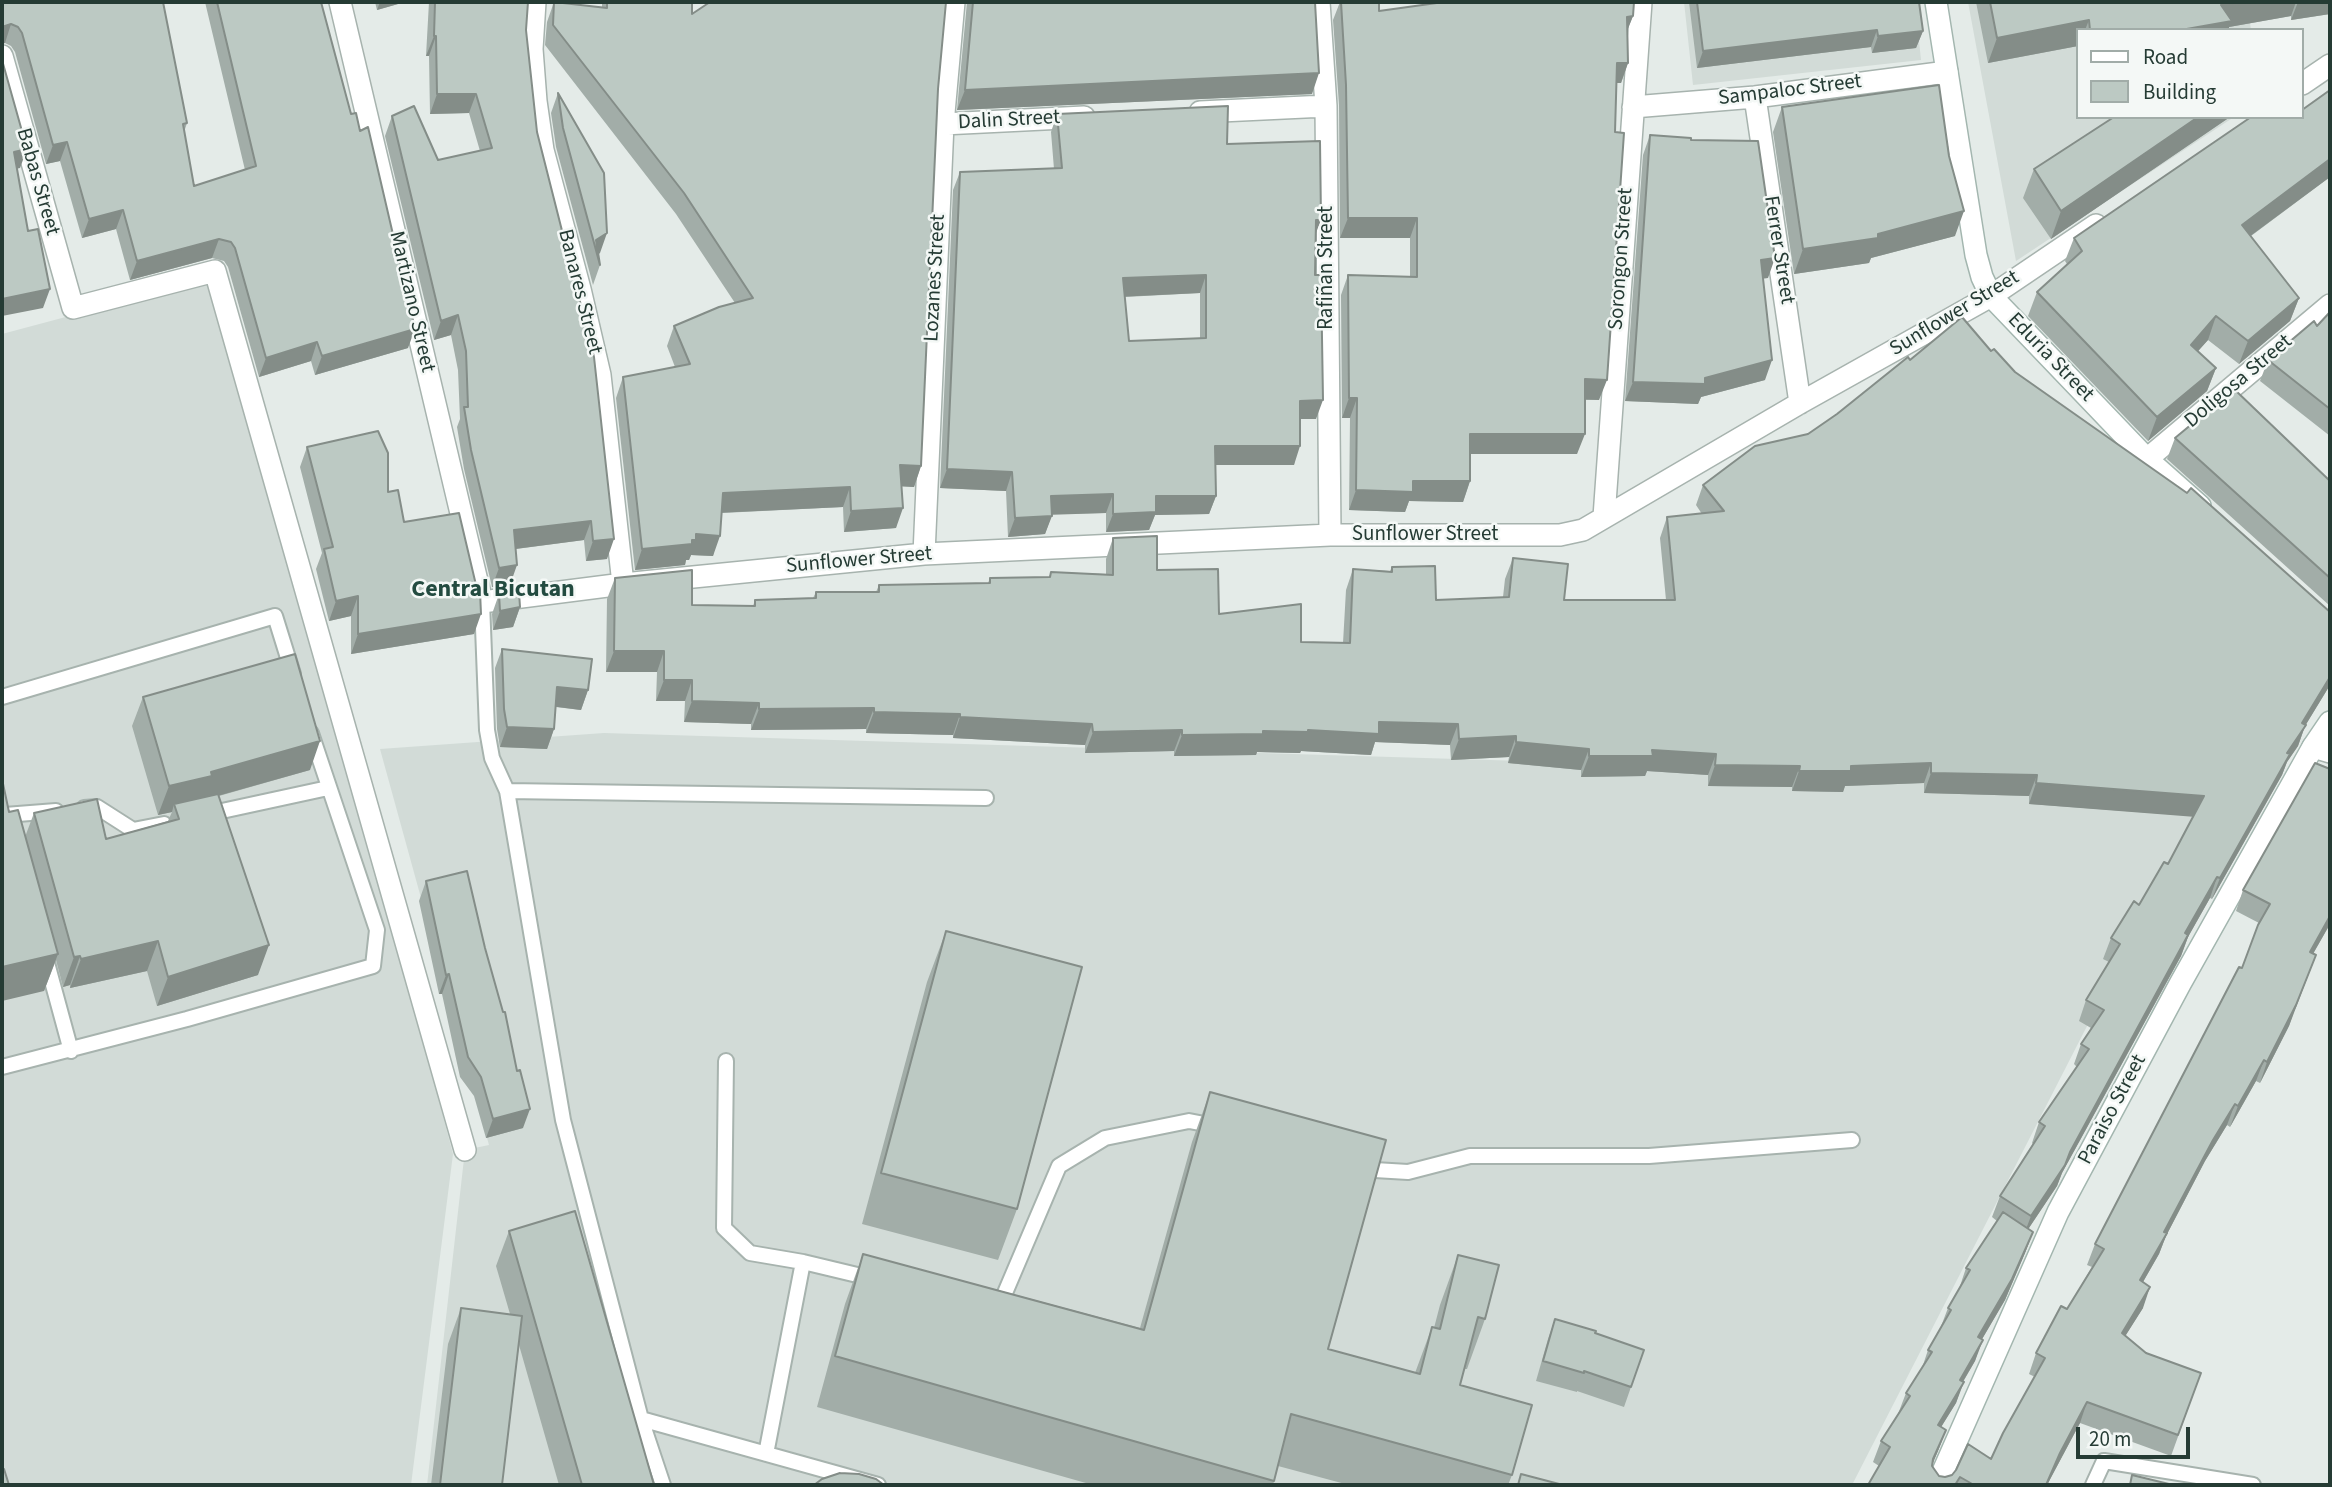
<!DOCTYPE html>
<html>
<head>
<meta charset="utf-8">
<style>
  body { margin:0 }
  #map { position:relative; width:2332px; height:1487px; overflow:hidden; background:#e4ebe8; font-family:"Source Sans 3",sans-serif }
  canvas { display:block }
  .frame { position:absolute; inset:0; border:4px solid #253b34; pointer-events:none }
  .legend { position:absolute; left:2076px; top:28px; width:228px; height:91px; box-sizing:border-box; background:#f4f8f6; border:2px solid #a1aca8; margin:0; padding:9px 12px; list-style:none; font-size:21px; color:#253b34 }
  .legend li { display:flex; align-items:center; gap:14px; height:35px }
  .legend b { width:35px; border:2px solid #a1aca8 }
  .scale { position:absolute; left:2076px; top:1427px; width:114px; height:32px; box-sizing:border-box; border:4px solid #253b34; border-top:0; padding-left:9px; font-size:21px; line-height:24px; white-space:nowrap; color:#253b34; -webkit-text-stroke:5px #f4f8f6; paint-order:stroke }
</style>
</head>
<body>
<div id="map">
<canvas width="2332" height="1487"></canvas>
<div class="frame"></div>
<ul class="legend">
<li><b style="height:9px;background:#fff"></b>Road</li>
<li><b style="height:19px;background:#bcc9c3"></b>Building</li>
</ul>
<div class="scale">20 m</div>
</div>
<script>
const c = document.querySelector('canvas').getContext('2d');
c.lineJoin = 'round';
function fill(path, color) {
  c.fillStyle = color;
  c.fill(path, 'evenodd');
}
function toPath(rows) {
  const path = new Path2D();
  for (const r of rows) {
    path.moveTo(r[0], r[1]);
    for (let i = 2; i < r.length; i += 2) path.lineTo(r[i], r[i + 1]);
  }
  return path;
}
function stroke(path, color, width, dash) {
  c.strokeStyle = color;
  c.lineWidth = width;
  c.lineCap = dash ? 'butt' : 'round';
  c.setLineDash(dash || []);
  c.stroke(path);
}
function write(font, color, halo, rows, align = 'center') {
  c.font = font + ' "Source Sans 3",sans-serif';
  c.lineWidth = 5;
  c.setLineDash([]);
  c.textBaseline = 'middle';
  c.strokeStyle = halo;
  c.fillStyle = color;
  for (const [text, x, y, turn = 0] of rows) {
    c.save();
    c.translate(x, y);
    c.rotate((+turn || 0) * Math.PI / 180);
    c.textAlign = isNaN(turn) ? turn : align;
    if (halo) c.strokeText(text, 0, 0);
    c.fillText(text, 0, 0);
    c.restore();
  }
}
fill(toPath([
  [1684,2,1915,2,1921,60,1693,85],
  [1968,2,2247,2,2251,30,2078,30,2078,117,2234,117,2016,261],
  [208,279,335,706,453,1154,411,1485,2,1485,2,334],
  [604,733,2212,782,1852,1485,427,1485,465,1150,489,1145,380,749]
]), '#d2dbd7');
const lane = toPath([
  [482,602,487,730,492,758,507,791,563,1120,641,1419,663,1485],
  [2,697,275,616,293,674],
  [507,791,986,798],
  [84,808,97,807,133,830,164,824],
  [208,814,328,788],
  [5,815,56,811],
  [46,959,71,1051],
  [726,1061,724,1228,750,1253,803,1262],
  [2,1067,187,1019,373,966,377,930,311,733],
  [1358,1169,1408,1172,1470,1156,1649,1156,1852,1140],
  [999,1307,1059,1166,1105,1138,1189,1121,1215,1126],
  [641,1419,878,1485],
  [766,1454,803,1262,874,1279],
  [2093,1485,2104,1461,2253,1485]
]);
const street = toPath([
  [340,2,482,602,623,584,924,554,1330,535,1560,535,1583,530,1800,403,1991,296,2096,225],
  [535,2,532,49,536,101,543,150,580,289,600,375,623,584],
  [1319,2,1326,106,1330,535],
  [2,56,73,308,215,271,465,1150],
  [2302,84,2330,65],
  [1755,97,1800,403],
  [1633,107,1755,97,1947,72],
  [1200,112,1326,106],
  [943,124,1084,117],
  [2147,459,2330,305],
  [1604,517,1641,2],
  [924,554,943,124,954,2],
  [2313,747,2330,752]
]);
const secondary = toPath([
  [1936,2,1976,255,1982,277,1991,296,2147,459,2200,506],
  [1937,1485,2058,1212,2180,984,2313,747,2330,722]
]);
stroke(lane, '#a7b3ae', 18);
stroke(street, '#a7b3ae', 24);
stroke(secondary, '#a3b6af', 24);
stroke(lane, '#fff', 14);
stroke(street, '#fff', 21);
stroke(secondary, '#fff', 21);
fill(toPath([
  [2,2,187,123,184,132,194,186,245,170,205,2,321,2,408,348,315,375,311,361,259,377,228,267,224,261,212,258,130,280,116,229,82,238,60,161,46,164,15,52,11,46,5,43],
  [375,2,405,2,377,10],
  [429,2,528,2,526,30,537,132,607,559,586,561,584,540,516,549,510,585,492,587,464,469,457,427,460,419,458,370,451,335,434,340,385,136,392,116,438,160,480,151,469,113,430,114,429,56,426,56],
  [554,2,602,7,602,2,692,2,692,14,938,89,921,466,914,487,902,486,896,528,844,532,843,507,722,513,713,556,691,555,689,560,686,560,685,565,635,570,616,398,623,377,675,367,667,346,674,326,735,303,676,214,545,45,547,22],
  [967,2,1315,2,1312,94,957,110],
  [1340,2,1379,2,1379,11,1633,16,1627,31,1628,63,1621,83,1617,83,1599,400,1585,400,1577,454,1470,454,1470,481,1463,502,1409,501,1405,512,1349,510,1350,418,1342,418,1341,295,1348,275,1410,277,1410,238,1340,238,1339,105,1333,20],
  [1689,2,1919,2,1923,31,1916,48,1872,53,1871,47,1697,68],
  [1976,2,2330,2,2330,14,2291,20,2291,16,2229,27,2229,30,2078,30,2078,46,1988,63],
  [558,93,600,253,598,254,600,265,593,285,556,147,551,113],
  [1782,107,1955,236,1871,258,1869,263,1794,274,1773,132],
  [1057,114,1227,144,1315,234,1316,419,1300,419,1294,465,1216,465,1216,496,1209,514,1155,515,1149,530,1106,532,1106,513,1052,514,1045,534,1008,537,1006,491,940,488,953,190,960,172,1054,169,1051,132],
  [1200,293,1200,338,1129,341,1125,297],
  [2114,117,2230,117,2051,239,2023,198,2034,169],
  [1650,135,1691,140,1768,278,1763,278,1765,380,1701,397,1698,404,1625,401,1643,155],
  [2330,177,2251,236,2299,298,2290,321,2239,364,2208,340,2198,351,2216,368,2207,391,2148,441,2028,316,2037,292,2067,264,2065,261,2074,238],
  [2330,312,2330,436,2260,381,2268,360,2317,326],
  [1991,351,2015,372,2330,612,2330,685,2305,726,2298,746,2287,762,2282,775,2212,899,2210,898,2188,937,2181,956,2062,1173,2057,1186,2028,1229,2033,1232,2025,1253,2005,1300,1982,1339,1975,1361,1963,1382,1956,1403,1941,1427,1946,1430,1932,1466,1939,1476,1945,1477,1991,1459,2035,1377,2029,1374,2036,1353,2067,1309,2092,1267,2087,1265,2095,1244,2242,968,2259,923,2236,911,2243,890,2330,769,2330,924,2313,954,2289,1026,2260,1083,2256,1081,2230,1127,2227,1125,2205,1161,2166,1236,2159,1254,2143,1282,2143,1308,2125,1336,2146,1353,2201,1373,2171,1456,2080,1423,2047,1485,1868,1485,1879,1466,1873,1462,1881,1441,1898,1414,1906,1393,1922,1368,1928,1350,1940,1329,1948,1308,1959,1289,1966,1268,1997,1221,1992,1217,2000,1196,2033,1144,2032,1143,2039,1122,2077,1067,2074,1064,2081,1044,2091,1028,2079,1021,2086,1000,2109,962,2103,959,2111,938,2139,905,2168,864,2193,816,2029,804,2029,796,1924,793,1924,783,1845,786,1843,792,1792,791,1792,787,1708,786,1708,775,1647,771,1645,776,1581,777,1581,770,1508,763,1509,757,1451,760,1450,745,1375,742,1371,755,1301,751,1300,753,1257,752,1256,755,1174,756,1174,751,1085,753,1085,745,953,738,953,735,866,733,866,729,751,730,751,724,684,722,685,701,656,701,657,672,606,672,607,599,615,578,692,605,753,606,755,600,813,598,816,592,876,592,879,585,988,583,990,578,1049,577,1051,572,1106,574,1106,559,1113,538,1219,614,1301,642,1343,643,1346,590,1353,569,1390,571,1392,567,1436,600,1503,597,1505,579,1513,558,1564,600,1666,600,1660,538,1667,517,1702,514,1696,505,1703,485,1808,434,1837,414,1910,360],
  [2175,438,2330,481,2330,606,2167,459],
  [307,447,388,492,404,522,474,634,351,654,351,616,329,621,316,569,322,553,300,467],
  [499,594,520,607,513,627,493,630,492,614],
  [502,649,588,690,581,710,556,707,554,729,547,749,500,747,497,729,495,668],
  [143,697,310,770,219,796,258,975,157,1006,147,971,70,988,70,985,63,987,56,960,44,991,9,812,25,837,34,813,106,839,168,821,172,812,158,815,132,726],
  [426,881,523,1128,486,1138,474,1096,460,1077,442,994,439,994,419,901],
  [946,931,1017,1209,998,1260,862,1224,927,982],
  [1210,1092,1328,1349,1415,1373,1432,1327,1434,1328,1440,1305,1458,1255,1485,1319,1467,1369,1464,1369,1460,1385,1512,1475,1508,1485,1349,1485,1278,1466,1273,1485,1093,1485,817,1407,845,1304,863,1254,1140,1328,1192,1142],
  [509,1231,654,1485,559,1485,519,1345,502,1485,431,1485,448,1344,461,1308,510,1314,496,1266],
  [1555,1319,1595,1333,1631,1387,1624,1407,1577,1391,1577,1392,1536,1381,1548,1339]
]), '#a2ada8');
fill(toPath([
  [380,2,405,2,377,10],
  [2240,2,2296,2,2291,16,2229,27,2229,30,2181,30,2221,5],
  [2298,2,2330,2,2330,14,2291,20],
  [1633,16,1625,36,1627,17],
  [2089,20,2085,30,2078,30,2078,46,1988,63,1997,38],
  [11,24,5,43,2,44,2,27],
  [1877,30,1871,47,1697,68,1703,51],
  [1923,31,1916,48,1872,53,1878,36],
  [434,36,436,36,429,56,426,56],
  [1617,63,1628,63,1621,83,1610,83],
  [1319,73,1312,94,957,110,965,90],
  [437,94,476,94,469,113,430,114],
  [2198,117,2230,117,2051,239,2061,211],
  [67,142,60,161,46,164,53,145],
  [27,149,20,168,7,171,14,152],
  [2330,159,2330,177,2234,248,2242,225],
  [123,210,116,229,82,238,89,219],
  [1964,211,1955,236,1871,258,1869,263,1794,274,1803,249,1878,234],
  [1348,218,1417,218,1410,238,1340,238],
  [1316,220,1321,220,1314,238],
  [607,233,600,253,597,255,596,240],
  [219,239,212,258,130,280,137,261],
  [1775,258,1768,278,1754,280,1761,260],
  [1206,275,1200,293,1116,297,1123,278],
  [50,289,43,308,2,316,2,299],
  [2299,298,2290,321,2239,364,2248,341],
  [458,315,451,335,434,340,441,321],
  [2216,316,2208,340,2183,368,2191,345],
  [415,329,408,348,315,375,322,356],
  [317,342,311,361,259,377,266,358],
  [1772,360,1765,380,1701,397,1698,404,1625,401,1633,382,1705,378],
  [2216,368,2207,391,2148,441,2157,417],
  [1585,379,1607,380,1599,400,1577,399],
  [1349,398,1357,398,1350,418,1342,418],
  [1323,400,1316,419,1294,419,1300,401],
  [1470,434,1585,434,1577,454,1463,454],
  [1215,446,1300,446,1294,465,1209,465],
  [900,465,921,466,914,487,893,486],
  [947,469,1012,472,1006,491,940,488],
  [1413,481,1470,481,1463,502,1409,501,1405,512,1349,510,1356,490],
  [850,487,843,507,715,513,723,493],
  [1113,494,1106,513,1045,515,1051,496],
  [1156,496,1216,496,1209,514,1155,515,1149,530,1106,532,1113,514],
  [903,508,896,528,844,532,851,511],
  [1052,516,1045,534,1008,537,1015,518],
  [591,521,584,540,507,550,514,530],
  [696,534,720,536,713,556,691,555,689,560,686,560,685,565,635,570,642,549,692,540],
  [614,539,607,559,586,561,593,541],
  [517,565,510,585,492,587,499,568],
  [358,596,351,616,329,621,336,601],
  [520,607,513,627,493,630,500,611],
  [481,614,474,634,351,654,358,634],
  [614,651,664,651,657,672,606,672],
  [2330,677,2330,685,2305,726,2298,746,2287,762,2282,775,2212,899,2220,878,2302,723],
  [664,680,692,680,685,701,656,701],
  [557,687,588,690,581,710,550,706],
  [692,701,759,703,751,724,684,722],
  [874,708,866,729,751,730,759,709],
  [874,712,960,714,953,735,866,733],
  [960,717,1092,724,1085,745,953,738],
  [1379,722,1458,724,1450,745,1375,742,1371,755,1301,751,1300,753,1257,752,1256,755,1174,756,1182,735,1308,730],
  [507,727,554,729,547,749,500,747],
  [1182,730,1174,751,1085,753,1093,732],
  [1516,736,1509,757,1451,760,1459,739],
  [320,741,310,770,203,800,174,804,172,812,158,815,169,786,211,772],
  [1516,742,1589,749,1581,770,1508,763],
  [1652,750,1716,754,1708,775,1647,771,1645,776,1581,777,1589,756],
  [1931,763,1924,783,1845,786,1843,792,1792,791,1799,771,1851,766],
  [1715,765,1800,766,1792,787,1708,786],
  [1931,773,2037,775,2029,796,1924,793],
  [2036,783,2204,796,2196,817,2029,804],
  [2217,877,2210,898,2188,937,2181,956,2062,1173,2057,1186,2023,1237,2031,1216,2070,1152,2185,933],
  [2330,916,2330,924,2302,973,2310,952],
  [158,941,147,971,70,988,81,959],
  [269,945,258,975,157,1006,168,977],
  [58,954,44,991,2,1001,2,967],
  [2316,955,2289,1026,2260,1083,2267,1062],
  [80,956,70,985,63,987,74,957],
  [449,974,442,994,439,994,446,975],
  [2264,1060,2256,1081,2230,1127,2238,1106],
  [2235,1104,2227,1125,2205,1161,2166,1236,2159,1254,2132,1301,2140,1280,2164,1232,2213,1140],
  [530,1109,523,1128,486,1138,493,1119],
  [2033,1232,2025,1253,2005,1300,1971,1358,1978,1337],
  [2150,1287,2143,1308,2114,1354,2122,1333],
  [1983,1340,1975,1361,1955,1395,1964,1382,1956,1403,1930,1445,1938,1425,1960,1380],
  [2087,1402,2080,1423,2047,1485,2046,1485,2060,1453],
  [1946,1430,1938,1451,1925,1480,1933,1459]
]), '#848d88');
const building = toPath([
  [2,2,163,2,187,123,183,124,194,186,256,166,217,2,321,2,351,114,356,113,360,131,368,127,415,329,322,356,317,342,266,358,235,248,231,242,219,239,137,261,123,210,89,219,67,142,53,145,22,33,18,27,11,24,2,27,2,2],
  [435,2,528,2,526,30,537,132,594,357,614,539,593,541,591,521,514,530,517,565,499,568,471,450,464,407,468,407,466,351,458,315,441,321,392,116,414,106,438,160,492,148,476,94,437,94,436,36,434,36,435,2],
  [554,2,607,8,607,2,692,2,692,14,710,2,946,2,938,89,921,466,900,465,903,508,851,511,850,487,723,493,720,536,696,534,696,540,692,540,692,544,642,549,623,377,690,364,674,326,719,307,753,298,684,193,553,25,554,2],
  [973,2,1315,2,1319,73,965,90,973,2],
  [1341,2,1379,2,1379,11,1444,2,1634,2,1633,16,1627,17,1628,63,1617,63,1615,132,1624,133,1607,380,1585,379,1585,434,1470,434,1470,481,1413,481,1413,492,1356,490,1357,398,1349,398,1348,275,1417,277,1417,218,1348,218,1346,85,1341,2],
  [1697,2,1919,2,1923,31,1878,36,1877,30,1703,51,1697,2],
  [1990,2,2240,2,2221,5,2232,21,2181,30,2090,30,2089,20,1997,38,1990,2],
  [2,60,27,149,14,152,28,231,38,229,50,289,2,299,2,60],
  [1939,85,1949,156,1964,211,1878,234,1878,238,1803,249,1782,107,1939,85],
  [2330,90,2330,159,2242,225,2299,298,2248,341,2216,316,2191,345,2216,368,2157,417,2037,292,2082,251,2074,238,2251,117,2302,117,2302,110,2330,90],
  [558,93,604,173,607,233,596,240,600,265,563,128,558,93],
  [1228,106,1227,144,1320,141,1321,220,1316,220,1315,275,1321,275,1323,400,1300,401,1300,446,1215,446,1216,496,1156,496,1156,512,1113,514,1113,494,1051,496,1052,516,1015,518,1012,472,947,469,960,172,1062,168,1057,114,1228,106],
  [1206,275,1206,338,1129,341,1123,278,1206,275],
  [2114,117,2198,117,2061,211,2034,169,2114,117],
  [1650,135,1691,138,1691,140,1758,141,1775,258,1761,260,1772,360,1705,378,1705,384,1633,382,1650,135],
  [2330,312,2330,409,2268,360,2314,321,2317,326,2330,312],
  [1962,317,1991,351,1994,349,2015,372,2187,493,2191,488,2330,612,2330,677,2302,723,2306,725,2287,753,2290,754,2220,878,2217,877,2185,933,2188,935,2070,1152,2065,1165,2031,1216,2000,1196,2045,1126,2039,1122,2089,1049,2081,1044,2104,1010,2086,1000,2120,944,2111,938,2134,901,2139,905,2164,862,2168,864,2204,796,2036,783,2037,775,1931,773,1931,763,1851,766,1851,771,1799,771,1800,766,1715,765,1716,754,1652,750,1653,756,1589,756,1589,749,1516,742,1516,736,1459,739,1458,724,1379,722,1379,734,1308,730,1308,732,1263,731,1263,734,1182,735,1182,730,1093,732,1092,724,960,717,960,714,874,712,874,708,759,709,759,703,692,701,692,680,664,680,664,651,614,651,615,578,692,570,692,605,755,606,755,600,816,598,816,592,879,592,879,585,990,583,990,578,1050,577,1051,572,1113,575,1113,538,1157,536,1157,570,1218,569,1219,614,1301,604,1301,642,1350,643,1353,569,1392,572,1392,567,1435,566,1436,600,1509,597,1513,558,1568,564,1564,600,1675,600,1667,517,1724,511,1703,485,1755,446,1808,434,1837,414,1908,357,1910,360,1962,317],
  [2234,389,2330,481,2330,578,2175,438,2234,389],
  [378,431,388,453,388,492,398,490,404,522,459,513,476,585,480,591,481,614,358,634,358,596,336,601,324,549,333,547,307,447,378,431],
  [519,592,520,607,500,611,499,594,519,592],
  [502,649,592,659,588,690,557,687,554,729,507,727,504,709,502,649],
  [295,654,320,741,211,772,212,776,169,786,143,697,295,654],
  [2315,763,2330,769,2330,916,2310,952,2316,955,2296,1005,2267,1062,2264,1060,2238,1106,2235,1104,2213,1140,2164,1232,2167,1233,2140,1280,2150,1287,2122,1333,2146,1353,2201,1373,2178,1435,2087,1402,2060,1453,2046,1485,1974,1485,1960,1477,1955,1485,1868,1485,1890,1447,1881,1441,1910,1396,1906,1393,1932,1352,1928,1350,1951,1310,1948,1308,1970,1270,1966,1268,2003,1212,2033,1232,2012,1279,1978,1337,1983,1340,1960,1380,1964,1382,1938,1425,1946,1430,1933,1459,1932,1466,1939,1476,1945,1477,1952,1475,1956,1470,1968,1444,1991,1459,2003,1433,2045,1358,2036,1353,2061,1306,2067,1309,2104,1249,2095,1244,2239,967,2242,968,2258,925,2270,904,2243,890,2315,763],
  [2,779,9,812,18,810,58,954,2,967,2,779],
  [218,794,269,945,168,977,158,941,81,959,80,956,74,957,34,813,97,799,106,839,179,819,174,804,218,794],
  [467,871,485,948,503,1012,505,1012,517,1071,520,1070,530,1109,493,1119,481,1077,468,1057,449,974,446,975,426,881,467,871],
  [946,931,1082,967,1017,1209,881,1173,946,931],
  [1210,1092,1386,1140,1328,1349,1420,1374,1432,1327,1440,1329,1458,1255,1499,1265,1485,1319,1478,1317,1460,1385,1532,1405,1512,1475,1291,1414,1274,1481,835,1356,863,1254,1144,1330,1210,1092],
  [575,1211,654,1485,582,1485,509,1231,575,1211],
  [461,1308,522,1316,502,1485,440,1485,461,1308],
  [1555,1319,1596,1331,1595,1333,1644,1350,1631,1387,1584,1371,1584,1373,1543,1361,1555,1319],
  [4,1469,9,1485,2,1485,2,1470,4,1469],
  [840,1473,859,1474,876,1479,884,1485,814,1485,822,1479,840,1473],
  [1521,1474,1563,1485,1518,1485,1521,1474],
  [2132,1475,2173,1485,2130,1485,2132,1475]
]);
fill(building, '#bcc9c3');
stroke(building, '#848d88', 2);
write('21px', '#253b34', '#f4f8f6', [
  ["Sampaloc Street",1790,91,-7],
  ["Dalin Street",1009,121,-3],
  ["Babas Street",37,182,74],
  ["Ferrer Street",1778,250,81],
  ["Sorongon Street",1622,259,-86],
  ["Rafiñan Street",1327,268,-90],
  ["Lozanes Street",936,278,-87],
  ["Banares Street",579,292,76],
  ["Martizano Street",411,302,77],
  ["Sunflower Street",1955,314,-31],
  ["Eduria Street",2050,358,46],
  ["Doligosa Street",2239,382,-40],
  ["Sunflower Street",1425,535],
  ["Sunflower Street",859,561,-5],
  ["Paraiso Street",2113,1110,-62]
]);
write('bold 24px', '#234b40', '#f4f8f6', [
  ["Central Bicutan",493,591]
]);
</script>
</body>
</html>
